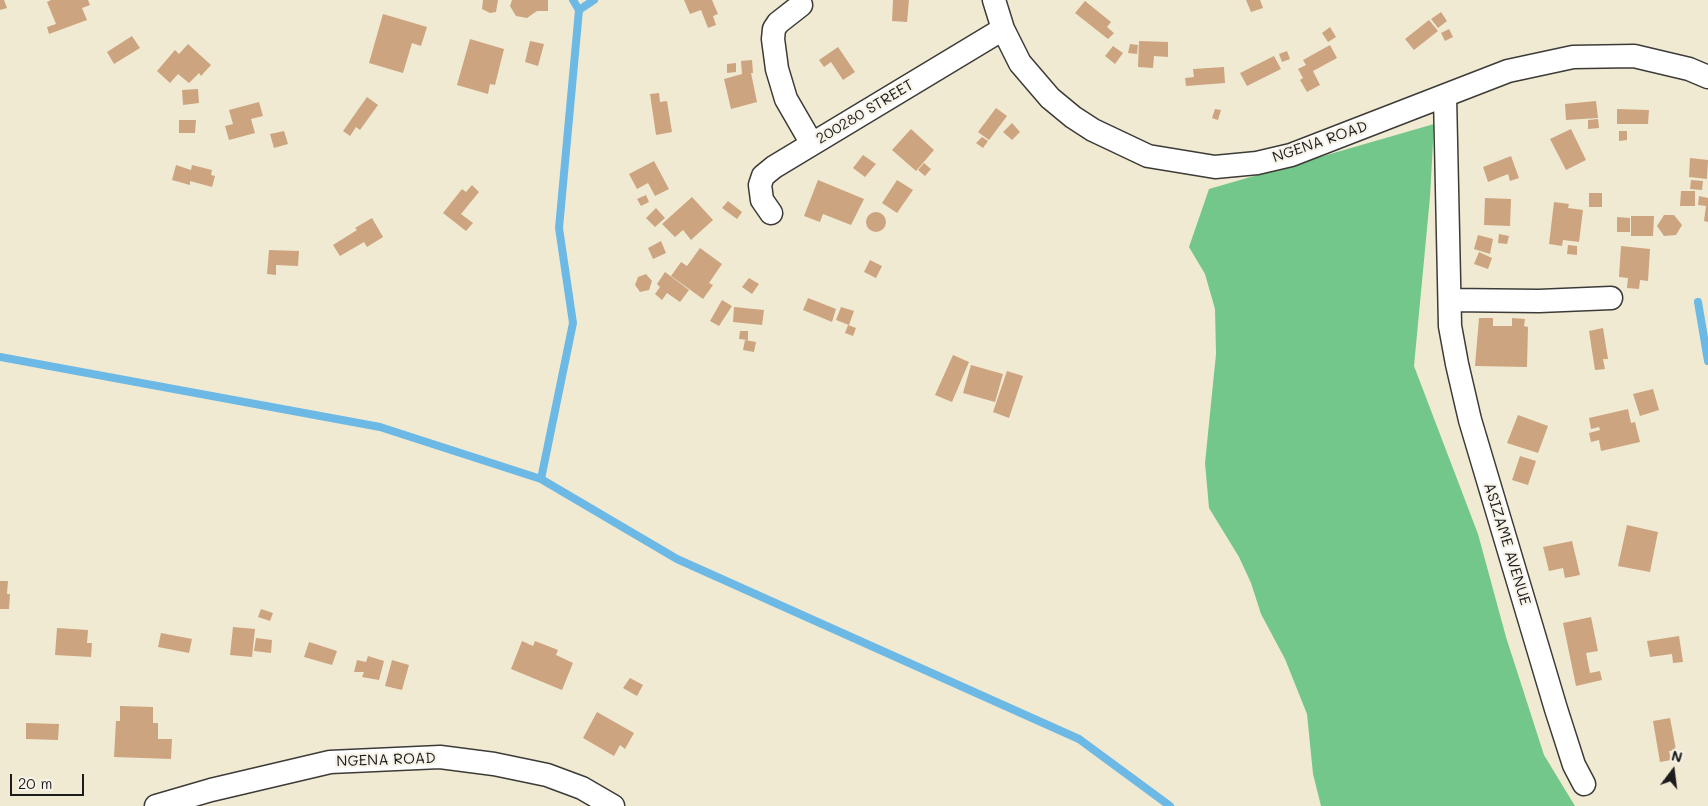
<!DOCTYPE html>
<html>
<head>
<meta charset="utf-8">
<style>
  body { margin:0 }
  #map { position:relative; width:1708px; height:806px; overflow:hidden; background:#f1ead3; font-family:Mali,sans-serif }
  canvas { display:block }
  .north { position:absolute; left:1648px; top:746px; width:50px; height:50px; -webkit-text-stroke:4px #f7f3e8; paint-order:stroke; rotate:15deg; font-size:14px; font-weight:700; line-height:20px; text-align:center; color:#1c1c1c }
  .north::after { content:''; display:block; margin:auto; width:18px; height:22px; background:#1c1c1c; clip-path:polygon(50% 0,100% 100%,50% 72%,0 100%) }
  .scale { position:absolute; left:10px; top:774px; width:74px; height:22px; box-sizing:border-box; border:2px solid #1c1c1c; border-top:0; padding-left:6px; font-size:15px; line-height:18px; white-space:nowrap; color:#1c1c1c; -webkit-text-stroke:4px #f7f3e8; paint-order:stroke }
</style>
</head>
<body>
<div id="map">
<canvas width="1708" height="806"></canvas>
<div class="north">N</div>
<div class="scale">20 m</div>
</div>
<script>
const c = document.querySelector('canvas').getContext('2d');
c.lineJoin = 'round';
function fill(path, color) {
  c.fillStyle = color;
  c.fill(path, 'evenodd');
}
function toPath(rows) {
  const path = new Path2D();
  for (const r of rows) {
    if (r.length === 3) {
      path.moveTo(r[0] + r[2], r[1]);
      path.arc(r[0], r[1], r[2], 0, 2 * Math.PI);
      continue;
    }
    path.moveTo(r[0], r[1]);
    for (let i = 2; i < r.length; i += 2) path.lineTo(r[i], r[i + 1]);
  }
  return path;
}
function stroke(path, color, width, dash) {
  c.strokeStyle = color;
  c.lineWidth = width;
  c.lineCap = dash ? 'butt' : 'round';
  c.setLineDash(dash || []);
  c.stroke(path);
}
function write(font, color, halo, rows, align = 'center') {
  c.font = font + ' Mali,sans-serif';
  c.lineWidth = 4.5;
  c.setLineDash([]);
  c.textBaseline = 'middle';
  c.strokeStyle = halo;
  c.fillStyle = color;
  for (const [text, x, y, turn = 0] of rows) {
    c.save();
    c.translate(x, y);
    c.rotate((+turn || 0) * Math.PI / 180);
    c.textAlign = isNaN(turn) ? turn : align;
    if (halo) c.strokeText(text, 0, 0);
    c.fillText(text, 0, 0);
    c.restore();
  }
}
fill(toPath([
  [1434,124,1430,197,1414,366,1478,534,1506,637,1544,755,1575,806,1321,806,1313,774,1307,714,1285,659,1261,614,1251,583,1239,557,1209,508,1205,463,1216,354,1215,309,1205,274,1189,247,1209,189]
]), '#74c78a');
stroke(toPath([
  [579,10,594,0],
  [1698,302,1708,361],
  [0,357,380,427,541,479,677,559,1079,739,1170,806],
  [541,479,573,323,559,228,579,10,573,0]
]), '#6db9e6', 8);
fill(toPath([
  [0,0,4,0,7,8,0,10],
  [51,0,88,0,90,5,82,8,87,20,49,34,47,27,56,24,47,2],
  [483,0,498,0,496,12,490,13,482,9],
  [512,0,548,0,548,11,537,11,527,18,516,16,510,6],
  [684,0,712,0,718,14,713,16,716,25,708,28,701,10,690,14],
  [893,0,909,0,907,22,892,21],
  [1246,0,1260,0,1263,8,1251,12],
  [1085,1,1111,22,1107,27,1114,33,1108,39,1075,13],
  [1441,12,1447,21,1438,28,1431,19],
  [383,14,427,27,421,46,412,43,403,73,369,63],
  [1429,20,1438,31,1414,50,1405,39],
  [1330,27,1336,37,1328,42,1322,33],
  [1449,29,1453,37,1445,41,1441,33],
  [132,36,140,48,114,64,107,52],
  [470,39,504,49,495,85,490,84,488,94,457,85],
  [530,41,544,44,538,66,525,62],
  [1139,41,1168,42,1168,57,1154,56,1153,68,1138,67],
  [188,44,211,65,201,76,199,73,189,83,178,74,170,83,157,71,175,50,179,54],
  [1130,44,1138,45,1137,54,1128,53],
  [1330,45,1337,58,1313,71,1320,85,1307,92,1300,80,1303,78,1298,69,1306,65,1303,60],
  [1113,46,1123,53,1115,64,1105,56],
  [838,47,855,72,843,80,831,62,824,67,819,60],
  [1287,51,1290,59,1282,62,1279,54],
  [1274,56,1281,69,1247,86,1240,73],
  [752,60,753,73,751,73,757,102,731,109,724,79,742,74,741,61],
  [736,63,736,72,727,73,727,64],
  [1224,67,1225,83,1186,86,1185,78,1194,77,1193,69],
  [198,89,199,103,183,105,182,90],
  [659,93,660,102,667,101,672,132,656,135,650,94],
  [367,97,378,105,360,130,356,127,350,136,343,131],
  [1596,101,1598,118,1566,120,1565,104],
  [259,102,263,116,251,119,255,133,229,140,225,126,233,124,229,110],
  [996,108,1007,116,989,140,978,132],
  [1215,109,1221,110,1218,120,1212,118],
  [1617,109,1649,110,1648,124,1617,124],
  [1598,119,1599,128,1588,129,1588,120],
  [179,120,196,120,195,133,179,133],
  [1012,123,1020,132,1012,140,1003,132],
  [911,129,934,150,916,171,892,150],
  [1571,129,1586,160,1566,170,1550,139],
  [284,131,288,144,274,148,270,134],
  [1619,131,1627,131,1627,140,1619,141],
  [982,137,988,141,983,148,976,143],
  [863,155,876,164,865,177,853,168],
  [1511,156,1519,178,1510,181,1508,174,1488,182,1483,167],
  [1690,158,1708,160,1707,179,1689,177],
  [654,161,669,189,655,196,648,183,637,189,629,174],
  [924,163,931,169,925,176,918,170],
  [176,165,191,170,192,165,212,170,211,175,215,176,212,187,190,181,190,185,172,180],
  [818,180,864,199,851,225,823,214,820,222,804,216],
  [897,180,913,190,897,213,882,203],
  [1691,180,1703,181,1702,190,1690,189],
  [472,185,479,192,461,214,473,223,466,231,443,213,462,189,466,192],
  [1681,191,1695,191,1695,206,1680,206],
  [1589,193,1602,193,1602,207,1589,207],
  [646,195,649,202,641,206,637,199],
  [1699,196,1708,198,1708,222,1704,221,1706,206,1698,205],
  [692,197,713,220,691,240,683,230,675,237,662,224],
  [1485,198,1511,199,1510,226,1484,225],
  [728,201,742,212,737,219,722,208],
  [1554,202,1569,204,1568,208,1583,210,1579,242,1563,240,1562,246,1549,244],
  [656,208,665,218,655,227,646,218],
  [876,222,10],
  [1664,215,1674,215,1682,225,1676,235,1664,236,1657,226],
  [1631,216,1654,216,1653,236,1631,236],
  [1617,217,1630,218,1630,232,1617,232],
  [372,218,383,237,367,247,364,242,340,256,333,245,357,230,355,228],
  [1499,234,1509,236,1507,244,1498,243],
  [1478,235,1493,239,1490,254,1474,249],
  [661,241,666,253,653,259,648,248],
  [1568,245,1577,246,1577,255,1567,254],
  [1621,246,1650,249,1648,281,1640,280,1639,289,1627,288,1628,278,1619,277],
  [700,248,722,264,709,283,713,285,703,299,671,276,681,262,687,266],
  [269,250,299,251,298,266,276,265,276,275,267,274],
  [1479,252,1492,258,1488,269,1474,264],
  [870,260,882,266,876,278,864,272],
  [665,272,689,290,680,302,667,293,662,300,655,294,660,287,657,284],
  [646,274,652,281,649,290,640,292,635,285,638,277],
  [749,278,759,284,752,294,742,287],
  [808,298,836,309,832,322,803,310],
  [722,300,732,306,719,326,710,321],
  [734,307,764,310,762,325,733,322],
  [841,307,854,311,849,325,836,320],
  [1479,318,1493,318,1493,326,1512,326,1512,318,1525,319,1524,326,1528,327,1527,367,1475,366],
  [848,325,856,328,853,336,845,333],
  [1603,328,1608,359,1603,359,1605,369,1595,370,1589,331],
  [740,331,748,331,748,340,739,339],
  [745,340,756,342,754,352,743,350],
  [953,355,969,362,952,402,935,395],
  [971,365,1003,374,995,402,963,393],
  [1007,371,1023,376,1009,418,993,412],
  [1653,389,1659,410,1640,416,1633,394],
  [1628,409,1631,423,1635,422,1640,442,1601,451,1599,440,1591,442,1589,433,1600,430,1599,427,1591,429,1589,418],
  [1518,415,1548,426,1538,453,1507,443],
  [1520,456,1536,461,1528,485,1512,480],
  [1627,525,1658,532,1650,572,1618,566],
  [1572,541,1580,575,1565,578,1563,568,1549,571,1543,547],
  [0,581,8,581,7,594,10,594,9,609,0,609],
  [261,609,273,613,270,621,258,617],
  [1591,617,1598,651,1586,653,1590,673,1600,671,1602,680,1576,686,1563,623],
  [233,627,255,629,252,657,230,655],
  [57,628,88,630,87,643,92,643,91,657,55,655],
  [161,633,192,639,189,653,158,647],
  [1679,636,1683,662,1673,663,1672,654,1650,657,1647,641],
  [256,638,272,640,271,653,254,651],
  [522,641,533,646,535,641,558,650,556,655,573,663,562,690,511,669],
  [309,642,337,651,332,665,304,657],
  [368,656,384,661,379,680,362,677,364,672,354,672,357,660,366,662],
  [392,660,409,665,402,690,385,686],
  [630,678,643,685,637,696,623,688],
  [120,706,153,707,153,723,158,723,158,739,172,739,171,759,114,757,116,721,120,721],
  [597,712,634,733,625,749,620,745,614,756,583,738],
  [1670,718,1676,750,1669,751,1671,760,1660,762,1653,721],
  [26,723,59,724,58,740,26,739]
]), '#cca47f');
const minor = toPath([
  [994,0,1003,29,1020,63,1050,98,1073,117,1093,130,1148,156,1215,167,1257,163,1291,155,1508,71,1573,57,1634,56,1689,69,1708,77],
  [801,5,778,23,774,29,773,39,777,69,786,99,812,144],
  [1445,96,1450,326,1457,364,1470,420,1556,709,1574,765,1584,784],
  [771,213,762,200,760,185,763,176,774,167,1003,29],
  [1450,300,1539,301,1611,298],
  [156,806,211,790,330,762,440,757,494,764,547,775,582,788,613,806]
]);
stroke(minor, '#3c3b37', 25);
stroke(minor, '#fff', 22);
write('15px', '#1c1c1c', '#f7f3e8', [
  ["200280 STREET",865,112,-31],
  ["NGENA ROAD",1320,142,-19],
  ["ASIZAME AVENUE",1507,544,73],
  ["NGENA ROAD",386,760,-2]
]);
</script>
</body>
</html>
